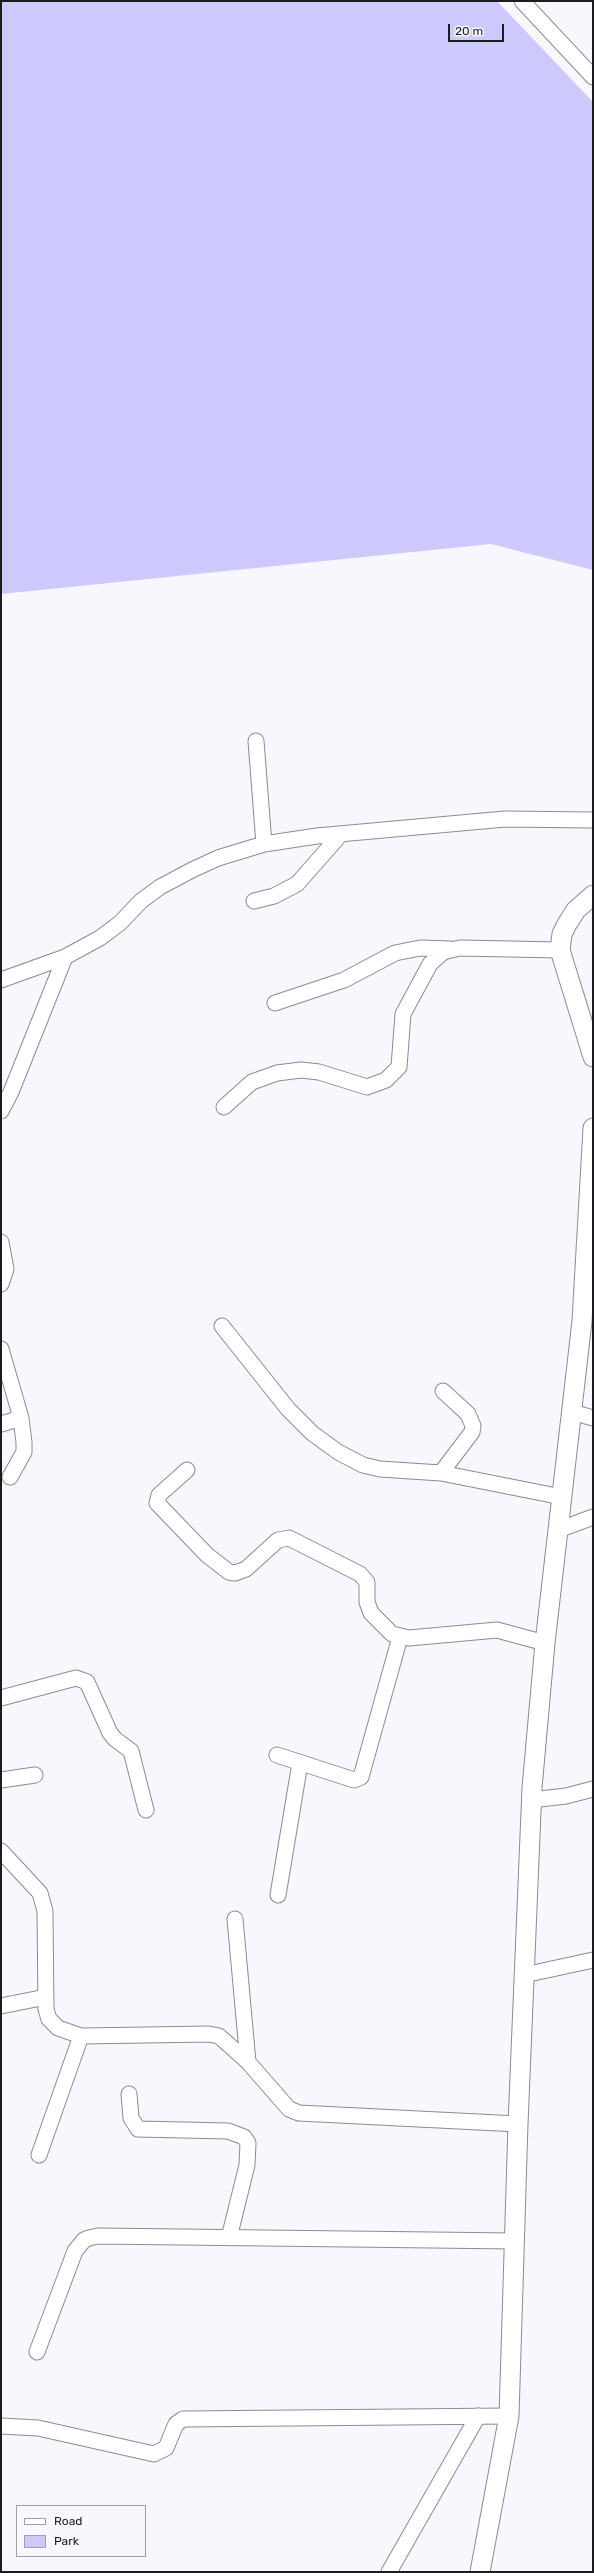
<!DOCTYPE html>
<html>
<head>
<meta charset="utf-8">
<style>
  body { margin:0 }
  #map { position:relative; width:594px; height:2573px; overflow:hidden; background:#f7f7fd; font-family:Rubik,sans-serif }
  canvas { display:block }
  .frame { position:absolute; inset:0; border:2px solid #1c1b1f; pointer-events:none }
  .legend { position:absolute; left:16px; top:2505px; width:130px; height:52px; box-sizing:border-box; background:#f7f7fd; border:1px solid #9f9fa4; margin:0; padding:5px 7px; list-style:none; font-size:12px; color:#1c1b1f }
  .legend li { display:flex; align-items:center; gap:8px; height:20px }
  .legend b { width:20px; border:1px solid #9f9fa4 }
  .scale { position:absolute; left:448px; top:24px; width:56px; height:18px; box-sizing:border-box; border:2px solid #1c1b1f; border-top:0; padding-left:5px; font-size:12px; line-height:14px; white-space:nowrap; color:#1c1b1f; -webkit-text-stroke:3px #f7f7fd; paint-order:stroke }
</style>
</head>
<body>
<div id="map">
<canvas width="594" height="2573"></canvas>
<div class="frame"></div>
<ul class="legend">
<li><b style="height:5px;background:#fff"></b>Road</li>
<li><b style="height:11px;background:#cdc9fd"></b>Park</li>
</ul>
<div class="scale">20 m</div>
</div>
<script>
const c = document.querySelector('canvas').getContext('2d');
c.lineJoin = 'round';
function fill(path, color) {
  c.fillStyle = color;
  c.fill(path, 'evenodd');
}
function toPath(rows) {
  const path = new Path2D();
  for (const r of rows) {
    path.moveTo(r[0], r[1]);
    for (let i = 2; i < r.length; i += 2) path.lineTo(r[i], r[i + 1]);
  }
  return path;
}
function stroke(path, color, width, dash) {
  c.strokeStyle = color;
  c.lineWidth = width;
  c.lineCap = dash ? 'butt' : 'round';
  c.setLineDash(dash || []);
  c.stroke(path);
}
fill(toPath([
  [1,1,497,1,593,102,593,570,491,544,1,594]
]), '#cdc9fd');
const minor = toPath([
  [522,1,593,77],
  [256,741,264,844],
  [254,901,274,896,297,884,341,834],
  [1,980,65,957,100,938,120,923,141,901,160,887,192,870,218,858,264,844,317,836,505,819,593,820],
  [275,1003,344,980,395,953,420,948,451,949],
  [224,1107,252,1082,277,1073,301,1070,319,1072,367,1087,386,1080,399,1067,403,1014,430,964,443,952,460,948,560,950],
  [1,1111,11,1092,65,957],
  [1,1242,6,1269,1,1284],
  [222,1326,288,1409,312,1433,338,1452,363,1465,380,1469,441,1473,562,1497],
  [1,1349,21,1418,24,1442,24,1452,10,1477],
  [572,1412,593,1418],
  [1,1424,21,1418],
  [187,1470,159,1495,157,1503,207,1555,229,1572,235,1573,246,1569,278,1540,289,1538,360,1574,367,1582,367,1602,371,1613,392,1634,409,1638,497,1630,545,1643],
  [441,1473,472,1432,473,1426,468,1414,443,1391],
  [558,1530,593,1517],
  [1,1698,76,1678,87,1682,110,1733,115,1739,131,1751,146,1810],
  [277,1755,354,1780,361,1777,400,1637],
  [1,1780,35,1775],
  [531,1800,566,1796,593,1789],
  [1,1851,40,1893,45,1911,46,2009,49,2019,58,2028,81,2036,209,2034,219,2036,248,2062,289,2109,299,2113,518,2124],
  [278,1895,300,1763],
  [235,1919,248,2062],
  [524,1975,593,1960],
  [1,2006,46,1997],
  [129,2094,131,2118,138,2129,228,2131,244,2137,248,2143,247,2165,229,2238],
  [39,2155,81,2036],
  [37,2352,75,2251,84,2240,89,2238,98,2236,515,2241],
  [1,2426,38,2428,154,2454,166,2448,176,2424,183,2419,509,2416],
  [389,2572,478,2416]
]);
const tertiary = toPath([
  [593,895,576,910,567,924,562,934,560,950,593,1057],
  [480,2572,509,2416,518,2124,532,1788,545,1643,582,1321,593,1128]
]);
stroke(minor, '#8b8b94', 17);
stroke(tertiary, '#8b8b94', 21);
stroke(minor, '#fff', 15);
stroke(tertiary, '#fff', 19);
</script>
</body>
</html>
